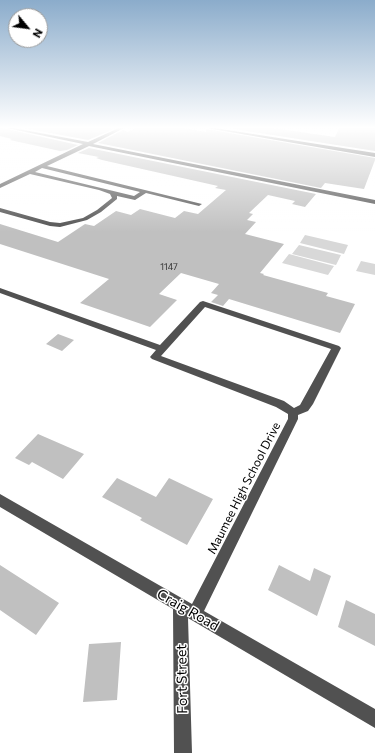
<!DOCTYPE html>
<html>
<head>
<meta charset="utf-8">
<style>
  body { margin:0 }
  #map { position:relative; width:375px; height:753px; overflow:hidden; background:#fff; font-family:Commissioner,sans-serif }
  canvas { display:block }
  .north { position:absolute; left:8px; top:8px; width:40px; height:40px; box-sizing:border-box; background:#fff; border:1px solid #999; border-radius:50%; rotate:119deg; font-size:11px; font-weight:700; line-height:16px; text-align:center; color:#000 }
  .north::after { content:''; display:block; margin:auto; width:14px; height:18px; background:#000; clip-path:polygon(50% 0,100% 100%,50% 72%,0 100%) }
</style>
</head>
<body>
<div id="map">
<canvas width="375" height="753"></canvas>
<div class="north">N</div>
</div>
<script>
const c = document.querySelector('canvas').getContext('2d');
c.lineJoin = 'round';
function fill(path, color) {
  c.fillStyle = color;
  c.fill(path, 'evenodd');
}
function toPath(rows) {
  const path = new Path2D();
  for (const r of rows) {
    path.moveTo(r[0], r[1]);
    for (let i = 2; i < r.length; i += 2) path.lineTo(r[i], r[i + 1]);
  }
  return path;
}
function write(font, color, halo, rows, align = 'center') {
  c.font = font + ' Commissioner,sans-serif';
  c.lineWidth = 3;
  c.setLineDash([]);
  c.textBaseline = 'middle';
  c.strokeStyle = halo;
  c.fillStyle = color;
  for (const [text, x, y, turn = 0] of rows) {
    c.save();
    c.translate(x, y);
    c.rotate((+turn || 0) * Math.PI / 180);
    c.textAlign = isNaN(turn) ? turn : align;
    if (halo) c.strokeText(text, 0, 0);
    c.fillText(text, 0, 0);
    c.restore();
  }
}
fill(toPath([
  [305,235,348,245,344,254,300,243],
  [299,245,341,255,336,265,292,254],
  [289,254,334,266,328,275,282,263],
  [361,261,375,264,375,275,356,271]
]), '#d8d8d8');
fill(toPath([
  [0,126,2,128,78,145,67,150,60,151,10,140,12,139,0,136],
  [13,126,102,126,114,129,88,140],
  [139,126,172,126,206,132,206,129,375,158,375,160,364,189,325,183,321,188,98,143,123,130,128,132],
  [215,126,259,126,335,137,340,126,375,126,375,151],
  [89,148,316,194,305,207,292,204,295,201,268,195,249,213,253,214,247,220,256,222,245,234,284,244,260,273,264,274,263,275,328,293,326,296,355,304,340,333,229,299,223,306,211,302,218,295,211,293,219,284,181,273,159,294,177,300,150,327,80,303,109,279,0,244,0,224,58,242,85,224,94,226,116,211,131,215,140,209,175,218,184,211,198,214,226,190,215,188,218,186,102,160,96,158,99,157,78,153],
  [58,334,74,340,62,351,46,344],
  [38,434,84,454,63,479,32,462,29,465,15,458],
  [117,478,156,497,169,478,213,499,187,545,140,520,142,518,102,497],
  [0,565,59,603,36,635,0,610],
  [279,565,310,581,314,568,331,576,317,616,268,590],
  [346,600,375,614,375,646,338,627],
  [121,642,117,700,83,702,89,644]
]), '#c0c0c0');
fill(toPath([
  [2,127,8,127,88,142,121,127,126,127,93,144,375,200,375,204,89,146,47,166,202,204,199,206,146,193,135,200,117,196,117,199,101,212,87,220,60,227,50,226,0,212,0,208,50,222,60,223,83,218,97,210,112,198,110,194,99,190,30,174,0,188,0,184,83,144,2,127],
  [42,168,140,192,134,196,35,172,42,168],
  [201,127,208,127,375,153,375,157,201,127],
  [0,288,160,345,200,302,203,301,339,346,341,348,313,404,308,411,298,415,298,419,204,611,375,709,375,728,188,618,192,753,174,753,173,609,0,507,0,494,192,604,288,419,288,414,276,407,152,359,150,357,156,350,0,293,0,288],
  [205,307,331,349,300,405,294,408,284,401,161,356,205,307]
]), '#515151');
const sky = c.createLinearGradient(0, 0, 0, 232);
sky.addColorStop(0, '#8baccb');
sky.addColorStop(0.55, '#fff');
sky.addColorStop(1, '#ffffff00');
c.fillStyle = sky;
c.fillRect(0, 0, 375, 232);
write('9px', '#303030', null, [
  ["1147",169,267]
]);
write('12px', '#000', '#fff', [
  ["Maumee High School Drive",244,488,-63]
]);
write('14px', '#000', '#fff', [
  ["Craig Road",188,610,30],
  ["Fort Street",182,679,-91]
]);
</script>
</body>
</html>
